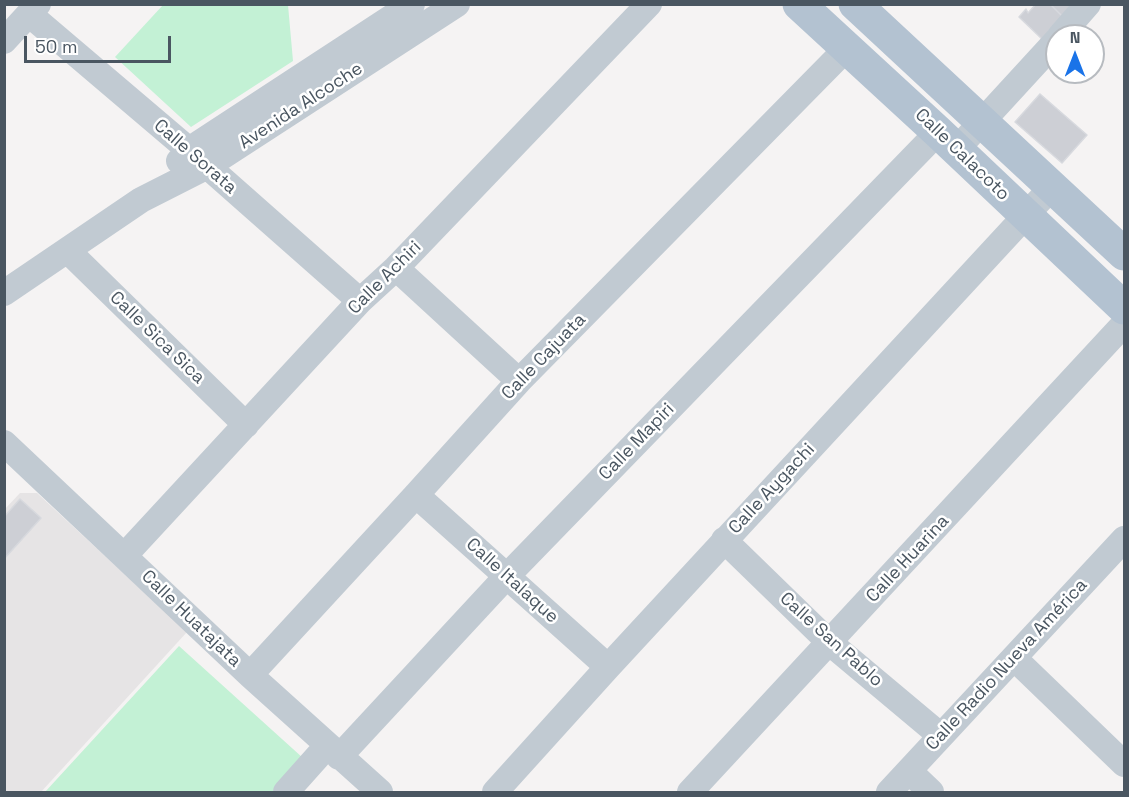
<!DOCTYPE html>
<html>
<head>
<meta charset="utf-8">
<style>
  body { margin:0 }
  #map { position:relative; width:1129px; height:797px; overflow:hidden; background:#f5f3f3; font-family:"Space Grotesk",sans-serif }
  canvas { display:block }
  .frame { position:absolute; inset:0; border:6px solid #4a5661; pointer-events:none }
  .north { position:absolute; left:1045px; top:24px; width:60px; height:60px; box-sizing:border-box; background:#fff; border:2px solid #b7bbc0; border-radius:50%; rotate:0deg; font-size:16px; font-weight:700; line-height:24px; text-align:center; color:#4a5661 }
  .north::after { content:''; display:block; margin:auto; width:21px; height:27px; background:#1a73e8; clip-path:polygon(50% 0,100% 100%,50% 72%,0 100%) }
  .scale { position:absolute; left:24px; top:36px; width:147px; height:27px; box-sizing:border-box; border:3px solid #4a5661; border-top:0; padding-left:8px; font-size:18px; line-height:21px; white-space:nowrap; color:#4a5661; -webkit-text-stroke:4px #fff; paint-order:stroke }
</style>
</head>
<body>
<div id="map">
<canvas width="1129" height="797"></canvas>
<div class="frame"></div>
<div class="north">N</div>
<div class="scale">50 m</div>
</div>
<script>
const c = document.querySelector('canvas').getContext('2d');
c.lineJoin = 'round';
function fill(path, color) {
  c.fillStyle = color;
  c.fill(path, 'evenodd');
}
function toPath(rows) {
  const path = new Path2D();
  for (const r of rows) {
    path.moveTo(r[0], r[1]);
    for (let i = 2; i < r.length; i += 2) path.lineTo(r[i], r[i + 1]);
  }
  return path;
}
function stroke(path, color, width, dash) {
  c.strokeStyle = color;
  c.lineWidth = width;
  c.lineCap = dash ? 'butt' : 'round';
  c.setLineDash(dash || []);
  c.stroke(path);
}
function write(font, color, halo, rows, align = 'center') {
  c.font = font + ' "Space Grotesk",sans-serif';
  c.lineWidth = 5;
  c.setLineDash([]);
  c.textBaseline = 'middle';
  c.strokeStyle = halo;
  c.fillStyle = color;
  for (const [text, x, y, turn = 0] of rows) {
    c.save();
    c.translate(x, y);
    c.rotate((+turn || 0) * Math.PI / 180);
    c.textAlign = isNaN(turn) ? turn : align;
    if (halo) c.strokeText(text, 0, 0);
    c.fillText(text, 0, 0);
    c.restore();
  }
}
fill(toPath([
  [20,493,37,493,187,632,41,792,5,792,4,510]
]), '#e6e4e5');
fill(toPath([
  [163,5,288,5,293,61,191,127,115,57],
  [179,646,303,758,272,792,45,792]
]), '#c3f1d5');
const building = toPath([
  [1036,4,1050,4,1065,19,1044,41,1019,17,1026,9,1028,13,1036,4],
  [1050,4,1074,4,1062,16,1050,4],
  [1040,94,1087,135,1062,163,1015,122,1040,94],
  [20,499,41,518,4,559,4,517,20,499]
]);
fill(building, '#cdcfd5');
stroke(building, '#d7d9de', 1.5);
stroke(toPath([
  [29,14,189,150,360,301],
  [1060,36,1088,4],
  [4,41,38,4],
  [956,150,1057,40],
  [179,161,189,150,412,4],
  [68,251,246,425],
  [396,268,519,381],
  [4,293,141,200,206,167,457,4],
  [4,443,250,675,380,792],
  [416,495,608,667],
  [724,540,830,643,941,736],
  [125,555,360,301,396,268,649,4],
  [1014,658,1124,764],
  [250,675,416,495,519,381,847,48],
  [339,757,506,577,938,132],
  [909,771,931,792],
  [286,792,327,746],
  [495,792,608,667,1052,187],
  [690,792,1124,324],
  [889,792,1124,539]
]), '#c1cad2', 26);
stroke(toPath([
  [799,4,938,132,1124,308],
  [855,4,1124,254]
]), '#b3c2d1', 33);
write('18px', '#4a5661', '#fff', [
  ["Avenida Alcoche",301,106,-33],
  ["Calle Calacoto",962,155,44],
  ["Calle Sorata",195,157,41],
  ["Calle Achiri",385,278,-45],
  ["Calle Sica Sica",157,338,44],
  ["Calle Cajuata",544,357,-46],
  ["Calle Mapiri",637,442,-46],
  ["Calle Aygachi",772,489,-47],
  ["Calle Huarina",908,559,-47],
  ["Calle Italaque",512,581,42],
  ["Calle Huatajata",191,619,44],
  ["Calle San Pablo",831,640,42],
  ["Calle Radio Nueva América",1007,665,-47]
]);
</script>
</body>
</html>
